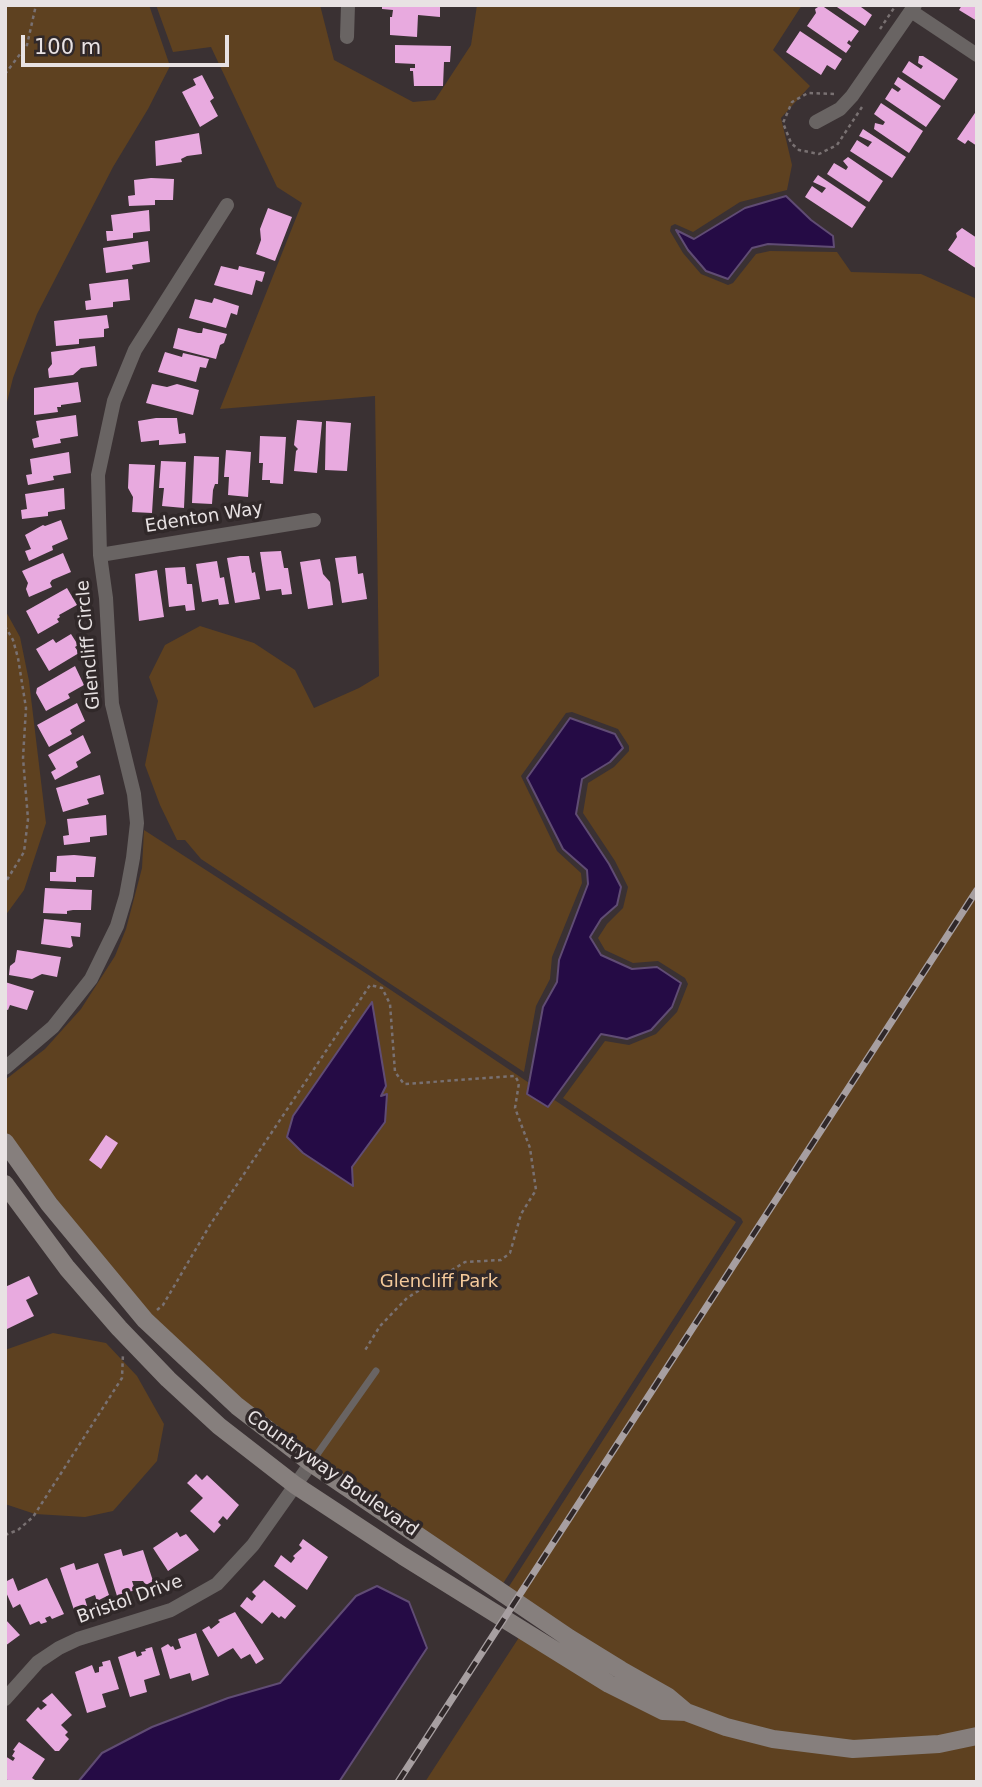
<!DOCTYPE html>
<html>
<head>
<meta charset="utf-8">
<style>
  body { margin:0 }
  #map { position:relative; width:982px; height:1787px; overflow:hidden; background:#3a3133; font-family:"DejaVu Sans",sans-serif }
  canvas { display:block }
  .frame { position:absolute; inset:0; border:7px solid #e8e2e3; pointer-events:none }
  .scale { position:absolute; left:21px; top:35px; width:208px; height:32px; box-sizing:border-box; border:4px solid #e8e2e3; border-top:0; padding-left:9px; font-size:21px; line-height:24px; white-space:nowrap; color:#e8e2e3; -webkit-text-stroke:5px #302829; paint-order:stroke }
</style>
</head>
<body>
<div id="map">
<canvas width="982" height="1787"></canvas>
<div class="frame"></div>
<div class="scale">100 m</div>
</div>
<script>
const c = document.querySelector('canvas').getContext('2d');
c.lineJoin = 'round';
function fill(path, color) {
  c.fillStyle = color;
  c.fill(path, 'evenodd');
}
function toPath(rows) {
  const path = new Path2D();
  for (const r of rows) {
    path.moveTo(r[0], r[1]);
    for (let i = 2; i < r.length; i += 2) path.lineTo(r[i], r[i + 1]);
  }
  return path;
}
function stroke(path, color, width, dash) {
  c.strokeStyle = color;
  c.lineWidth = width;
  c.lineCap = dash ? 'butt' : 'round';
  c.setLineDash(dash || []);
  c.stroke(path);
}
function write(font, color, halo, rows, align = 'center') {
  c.font = font + ' "DejaVu Sans",sans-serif';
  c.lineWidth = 7;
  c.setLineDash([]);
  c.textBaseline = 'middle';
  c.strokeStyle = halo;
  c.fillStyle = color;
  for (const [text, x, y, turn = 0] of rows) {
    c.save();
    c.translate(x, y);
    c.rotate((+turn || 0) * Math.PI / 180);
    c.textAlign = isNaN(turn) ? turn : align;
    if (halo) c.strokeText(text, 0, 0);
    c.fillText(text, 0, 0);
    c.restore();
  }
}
fill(toPath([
  [5,5,149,5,170,66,148,109,113,167,37,314,13,378,5,410],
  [156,5,320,5,334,60,413,102,435,100,471,45,477,5,802,5,773,50,810,86,781,118,792,165,787,190,740,202,693,232,675,224,671,226,670,231,683,253,701,274,728,285,733,283,756,254,770,251,837,252,851,272,921,274,977,299,977,1728,937,1737,852,1741,774,1732,728,1720,688,1705,508,1588,743,1222,741,1218,563,1098,605,1041,629,1045,656,1034,677,1012,688,984,685,978,658,961,633,963,605,950,598,938,607,924,623,908,628,887,615,861,583,813,588,783,614,767,629,751,629,746,618,729,572,712,566,713,521,776,557,851,581,873,582,883,552,957,550,979,536,1006,524,1072,201,859,185,840,177,840,160,805,145,765,158,701,149,677,165,645,200,626,254,643,295,670,314,708,359,688,379,676,375,396,220,409,302,203,277,187,211,47,173,52],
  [5,610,20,637,29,681,46,823,24,890,5,916],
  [144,830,370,976,736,1222,502,1585,346,1479,226,1387,147,1312,67,1213,5,1131,5,1080,45,1049,81,1009,115,956,126,929,142,868],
  [53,1333,106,1343,137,1376,164,1424,157,1461,113,1511,85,1517,35,1514,5,1504,5,1350],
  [517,1634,687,1722,688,1721,772,1746,977,1743,977,1782,425,1782,518,1639]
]), '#5e4120');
const water = toPath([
  [786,196,811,220,833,236,834,247,768,244,752,248,728,279,706,271,688,250,676,230,694,239,745,208,786,196],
  [570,718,615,734,623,748,610,762,582,779,576,814,609,864,621,887,617,905,601,919,590,937,601,955,632,969,657,967,681,983,672,1007,651,1030,627,1039,601,1034,548,1107,527,1094,543,1007,557,982,559,960,588,884,587,870,563,849,527,778,570,718],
  [372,1002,386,1086,381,1096,387,1094,385,1122,352,1167,353,1186,303,1153,287,1137,293,1116,372,1002],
  [377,1586,409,1602,427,1648,339,1782,78,1782,102,1753,152,1727,228,1698,280,1683,356,1596,377,1586]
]);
fill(water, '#250b45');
stroke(water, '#604c74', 2);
fill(toPath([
  [382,5,440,5,440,17,418,15,417,37,390,35,390,17,392,17,393,10,382,9],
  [821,5,859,31,851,42,849,40,847,43,851,46,846,53,807,26,816,13,815,9],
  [834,5,863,5,861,7,872,15,865,26],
  [962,5,977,5,977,21,959,10],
  [800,31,842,59,835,70,827,65,821,75,786,52],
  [395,45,451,46,450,62,444,62,443,86,414,86,413,71,410,71,410,68,415,68,415,64,395,63],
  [919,56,923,56,958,79,944,100,902,72,909,61,921,69,923,66,918,63],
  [202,75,214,98,210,101,218,116,200,127,182,92,196,85,193,79],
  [898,77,941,106,926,127,885,99,892,88,898,92,901,89,894,84],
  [881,103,923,131,909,153,874,129,875,123,883,125,885,122,874,114],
  [977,110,977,146,968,140,965,144,957,139],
  [863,129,906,157,892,178,850,151,857,140,868,147,872,142,859,136],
  [199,133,202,154,187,156,181,159,182,162,156,166,155,141],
  [848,157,883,181,869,202,827,174,834,163,846,170,848,167,843,161],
  [818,175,866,207,852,228,805,197,812,186,822,193,826,188,813,182],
  [151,178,174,179,173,200,155,200,155,205,129,206,128,196,135,195,134,180],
  [268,208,292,217,275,261,256,254,261,240,260,229],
  [149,210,150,231,133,233,133,238,107,241,106,231,113,231,111,215],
  [962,228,977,238,977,269,948,250,957,237,956,233],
  [148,241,150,262,132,265,133,269,106,273,103,248],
  [221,266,238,270,239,266,265,272,262,282,256,280,252,295,214,285],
  [128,279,130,300,113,302,113,307,86,310,85,301,91,300,89,284],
  [214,298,239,306,237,315,231,313,226,328,189,318,195,299,212,303],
  [107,315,109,328,104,329,104,337,79,339,79,344,56,346,54,321],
  [178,328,198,333,202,333,203,328,227,334,224,343,220,345,216,359,173,348],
  [95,346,97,366,81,368,73,375,49,378,48,369,52,364,51,352],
  [165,352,182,357,183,353,209,359,206,368,200,367,196,382,158,372],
  [78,382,81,402,61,405,61,407,57,407,58,412,34,415,34,388],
  [152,384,167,387,177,384,199,390,193,415,146,403],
  [76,415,78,436,60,439,61,443,34,448,32,439,39,437,36,421],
  [156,418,177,418,179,434,185,433,186,443,159,445,159,440,141,442,138,421],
  [297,420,322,422,317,473,294,471,296,451,298,449,294,445],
  [326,421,351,423,347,471,325,470],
  [260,436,286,437,283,484,270,483,270,480,262,480,263,463,259,463],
  [226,450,251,452,248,497,228,495,229,477,224,477],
  [69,452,71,473,53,476,54,480,28,485,26,475,32,474,30,459],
  [194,456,219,457,218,484,215,484,213,490,212,504,192,503],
  [161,461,186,462,184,508,162,506,164,488,159,488],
  [129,464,155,465,152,513,132,512,133,497,128,488],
  [64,488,65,509,48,512,48,516,22,519,21,510,27,509,25,494],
  [61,520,68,539,52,546,53,550,29,561,25,551,31,549,25,535,43,525,45,526],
  [281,551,284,568,288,568,292,594,282,595,281,589,266,591,260,552],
  [63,553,71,572,52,580,50,583,52,587,29,597,26,589,28,583,22,571],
  [240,556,249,556,252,573,255,572,260,599,235,603,227,558],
  [356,556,358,574,363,573,367,599,342,603,335,558],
  [320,559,323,574,330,582,333,605,308,609,300,562],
  [217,561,220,578,224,577,229,604,219,605,218,599,202,602,196,564],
  [185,567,187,584,192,584,195,610,186,611,185,605,169,607,165,568],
  [157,570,164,617,139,621,135,574],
  [67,588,77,605,59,615,60,617,57,619,59,622,38,634,26,611],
  [71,634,78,645,75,647,79,653,49,671,36,649,53,639,56,643],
  [75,666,84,685,68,694,70,698,46,711,36,693,37,688],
  [77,703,85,721,70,730,72,734,49,747,37,725],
  [83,735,91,753,76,762,78,767,55,780,51,772,56,769,48,755],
  [100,775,104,794,87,799,89,804,63,812,56,788],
  [106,815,107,835,90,837,90,842,64,845,63,836,69,835,67,819],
  [74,855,96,857,94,877,76,877,76,882,50,881,50,872,56,872,57,856],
  [45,888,92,890,91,910,73,910,67,911,67,914,43,913],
  [44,919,81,923,80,937,71,936,73,946,70,948,41,944],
  [17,950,61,957,57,977,42,974,32,979,9,975,10,966,15,962],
  [5,982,34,991,27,1010,10,1005,8,1010,5,1009],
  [106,1135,118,1143,101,1169,89,1160],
  [29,1276,38,1294,26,1300,34,1316,5,1330,5,1287],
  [196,1474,202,1480,207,1475,239,1505,227,1520,223,1516,218,1522,221,1525,214,1533,190,1511,203,1498,187,1483],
  [177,1532,180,1537,186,1534,199,1550,168,1571,153,1548],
  [303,1539,328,1557,307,1590,274,1566,281,1555,291,1563,295,1558,293,1556,302,1548,299,1545],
  [121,1549,123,1556,143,1550,153,1581,146,1585,143,1581,132,1581,135,1590,117,1596,104,1554],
  [74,1563,76,1570,98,1563,109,1595,97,1601,95,1595,85,1599,87,1606,74,1610,60,1568],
  [13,1578,18,1591,47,1578,64,1614,52,1619,50,1616,45,1618,47,1622,41,1624,39,1621,30,1625,20,1604,13,1608,5,1590,5,1582],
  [264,1580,296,1606,285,1619,281,1616,279,1618,272,1612,262,1624,240,1606,247,1597,252,1601,256,1596,252,1592],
  [235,1612,264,1659,256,1664,250,1654,241,1659,233,1648,218,1657,202,1630,209,1626,211,1629,220,1622,218,1620],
  [5,1619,20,1635,5,1646],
  [196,1633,209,1675,192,1681,190,1673,170,1679,161,1648,168,1644,171,1647,173,1646,175,1650,181,1648,178,1639],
  [152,1647,160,1675,144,1680,147,1692,130,1697,118,1657,135,1651,137,1657,142,1655,141,1652,146,1651,145,1649],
  [110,1660,119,1689,102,1694,106,1707,87,1713,75,1672,92,1665,95,1673,99,1672,99,1667,103,1666,102,1662],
  [52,1693,72,1715,61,1725,68,1732,65,1735,69,1739,59,1751,55,1751,26,1720,38,1707,41,1710,47,1705,42,1701],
  [19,1742,45,1759,32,1778,38,1782,10,1782,5,1778,5,1756,13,1761,15,1758,12,1756,15,1751,13,1750]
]), '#e8aadf');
stroke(toPath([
  [880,29,896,5],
  [5,74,27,45,36,5],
  [834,94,808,93,792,102,783,123,791,143,799,150,819,154,837,145,862,107],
  [5,626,13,640,18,658,26,708,23,758,28,819,24,852,5,883],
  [157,1310,163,1305,210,1225,370,985,382,988,390,1004,395,1072,404,1084,515,1076,519,1083,515,1108,530,1148,536,1190,521,1214,510,1253,501,1260,465,1262,407,1298,380,1326,364,1352],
  [5,1535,18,1530,33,1517,122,1378,123,1353]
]), '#797172', 2.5, [3.5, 3.5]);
stroke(toPath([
  [311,1463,376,1371]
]), '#696463', 7);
stroke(toPath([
  [911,11,977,55],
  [347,37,348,5],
  [816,122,840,109,852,96,915,5],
  [100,555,314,520],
  [5,1068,53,1027,91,979,117,926,126,896,133,858,137,823,134,794,112,704,106,598,100,555,98,475,114,401,135,350,227,205],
  [5,1699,38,1662,59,1648,78,1639,171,1610,217,1584,253,1545,311,1463]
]), '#696463', 14);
stroke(toPath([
  [5,1142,49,1204,145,1320,237,1406,311,1463,569,1638,621,1670,667,1696,686,1712],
  [5,1184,67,1268,119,1328,168,1379,219,1426,295,1485,403,1556,609,1684,663,1711,686,1712,726,1727,773,1739,853,1749,939,1744,977,1736]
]), '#867f7d', 18);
const rail = toPath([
  [398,1782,977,890]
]);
stroke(rail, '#a79fa1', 7);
stroke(rail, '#302829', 4.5, [13]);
write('18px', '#e8e2e3', '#302829', [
  ["Edenton Way",204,518,-9],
  ["Glencliff Circle",89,645,-95],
  ["Countryway Boulevard",332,1474,35],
  ["Bristol Drive",130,1600,-20]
]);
write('18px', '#f4c99a', '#302829', [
  ["Glencliff Park",439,1282]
]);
</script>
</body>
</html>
